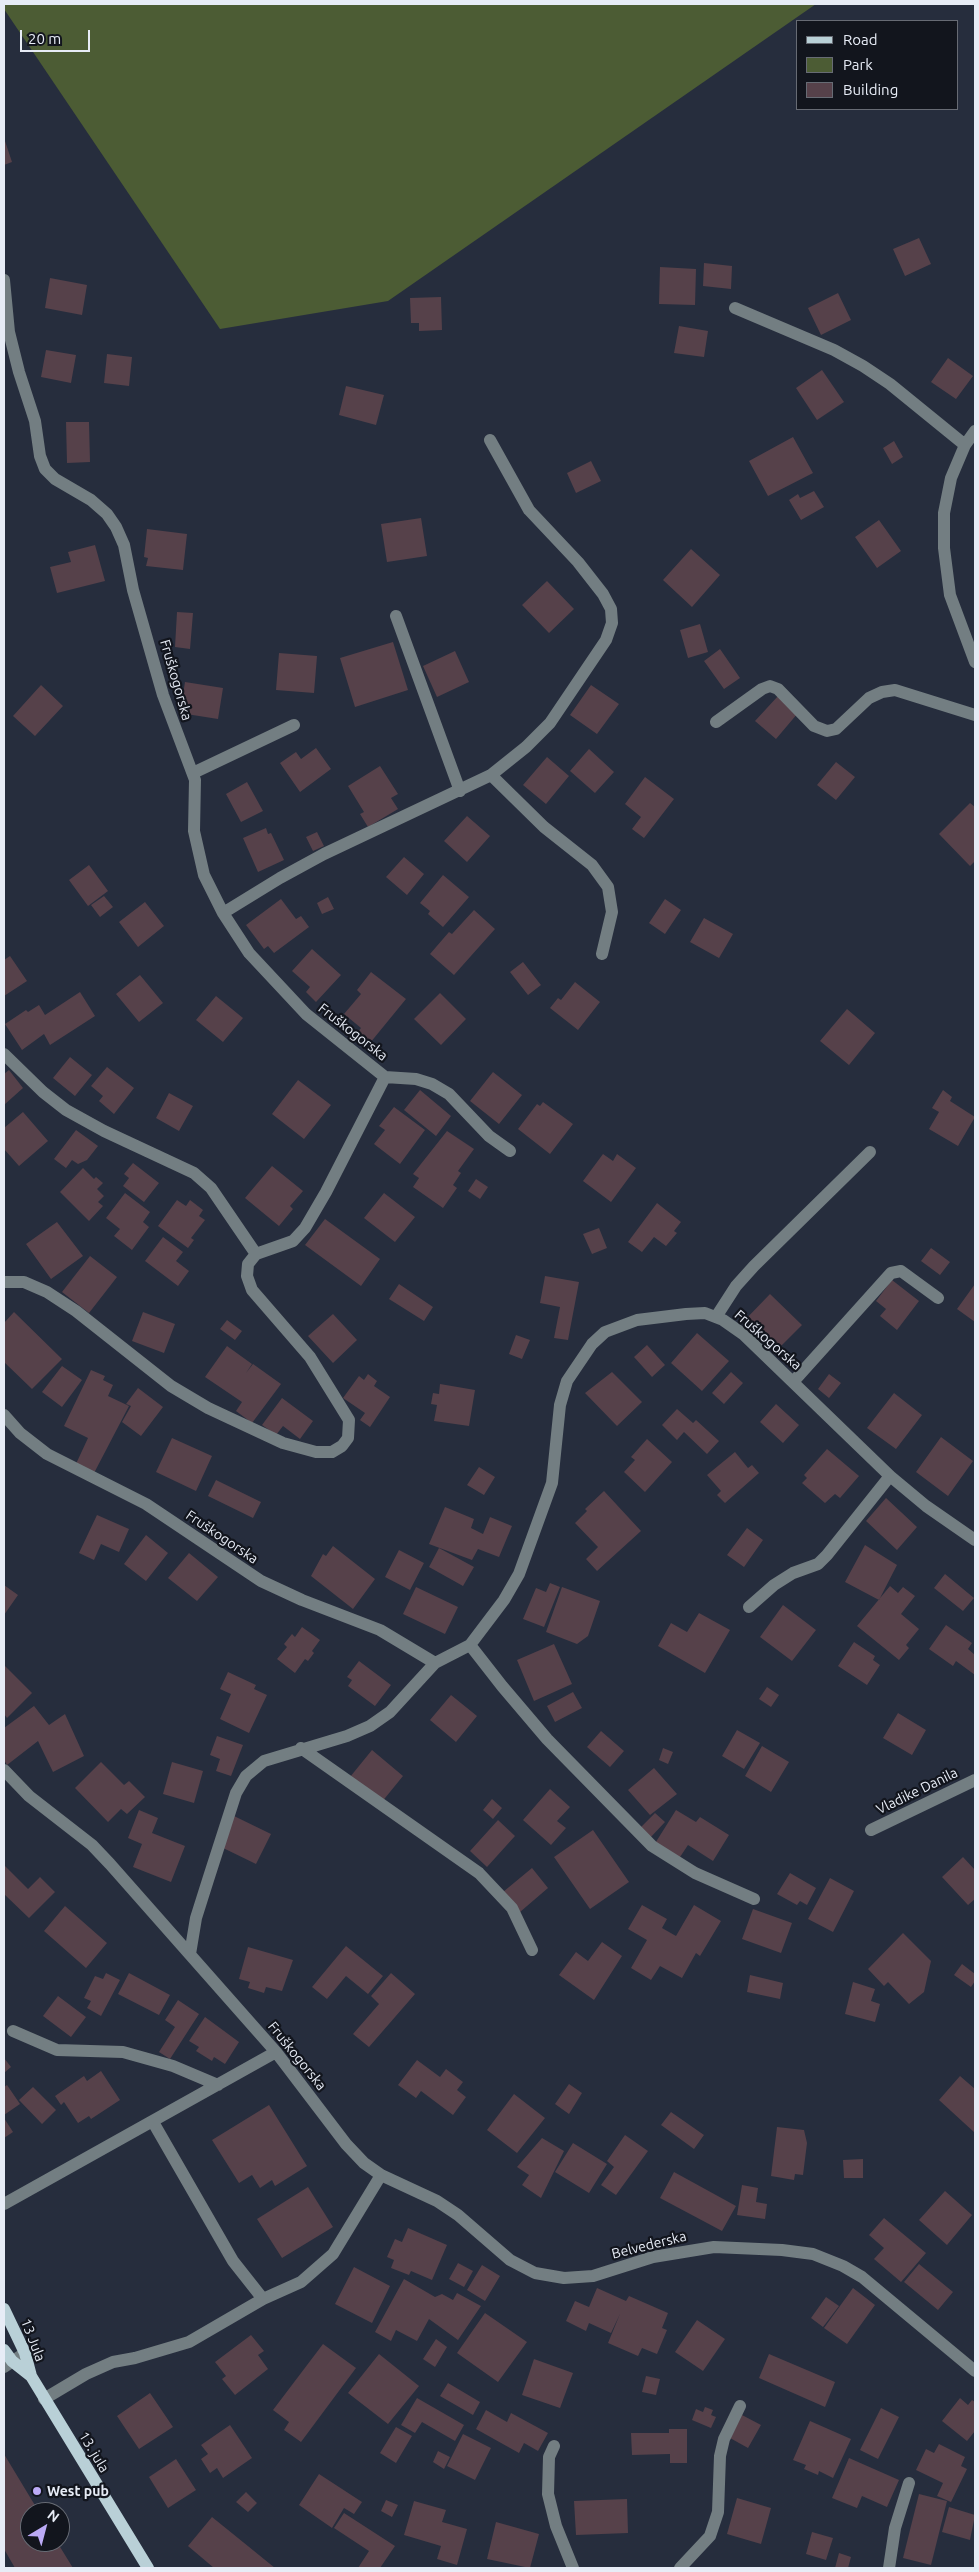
<!DOCTYPE html>
<html>
<head>
<meta charset="utf-8">
<style>
  body { margin:0 }
  #map { position:relative; width:979px; height:2572px; overflow:hidden; background:#262d3d; font-family:Ubuntu,sans-serif }
  canvas { display:block }
  .frame { position:absolute; inset:0; border:5px solid #e7ecf6; pointer-events:none }
  .legend { position:absolute; left:796px; top:20px; width:162px; height:90px; box-sizing:border-box; background:#12151d; border:1px solid #676b74; margin:0; padding:6px 9px; list-style:none; font-size:15px; color:#e7ecf6 }
  .legend li { display:flex; align-items:center; gap:10px; height:25px }
  .legend b { width:25px; border:1px solid #676b74 }
  .north { position:absolute; left:20px; top:2502px; width:50px; height:50px; box-sizing:border-box; background:#12151d; border:1px solid #676b74; border-radius:50%; rotate:37deg; font-size:14px; font-weight:700; line-height:20px; text-align:center; color:#e7ecf6 }
  .north::after { content:''; display:block; margin:auto; width:18px; height:22px; background:#bbaaf6; clip-path:polygon(50% 0,100% 100%,50% 72%,0 100%) }
  .scale { position:absolute; left:20px; top:30px; width:70px; height:22px; box-sizing:border-box; border:2px solid #e7ecf6; border-top:0; padding-left:6px; font-size:15px; line-height:18px; white-space:nowrap; color:#e7ecf6; -webkit-text-stroke:4px #12151d; paint-order:stroke }
</style>
</head>
<body>
<div id="map">
<canvas width="979" height="2572"></canvas>
<div class="frame"></div>
<ul class="legend">
<li><b style="height:6px;background:#b9d0d7"></b>Road</li>
<li><b style="height:14px;background:#4c5c34"></b>Park</li>
<li><b style="height:14px;background:#56414a"></b>Building</li>
</ul>
<div class="north">N</div>
<div class="scale">20 m</div>
</div>
<script>
const c = document.querySelector('canvas').getContext('2d');
c.lineJoin = 'round';
function fill(path, color) {
  c.fillStyle = color;
  c.fill(path, 'evenodd');
}
function toPath(rows) {
  const path = new Path2D();
  for (const r of rows) {
    path.moveTo(r[0], r[1]);
    for (let i = 2; i < r.length; i += 2) path.lineTo(r[i], r[i + 1]);
  }
  return path;
}
function stroke(path, color, width, dash) {
  c.strokeStyle = color;
  c.lineWidth = width;
  c.lineCap = dash ? 'butt' : 'round';
  c.setLineDash(dash || []);
  c.stroke(path);
}
function write(font, color, halo, rows, align = 'center') {
  c.font = font + ' Ubuntu,sans-serif';
  c.lineWidth = 4.5;
  c.setLineDash([]);
  c.textBaseline = 'middle';
  c.strokeStyle = halo;
  c.fillStyle = color;
  for (const [text, x, y, turn = 0] of rows) {
    c.save();
    c.translate(x, y);
    c.rotate((+turn || 0) * Math.PI / 180);
    c.textAlign = isNaN(turn) ? turn : align;
    if (halo) c.strokeText(text, 0, 0);
    c.fillText(text, 0, 0);
    c.restore();
  }
}
fill(toPath([
  [4,4,816,4,388,301,220,329,4,9]
]), '#4c5c34');
fill(toPath([
  [4,138,12,162,4,165],
  [919,238,931,264,905,276,893,249],
  [704,263,732,266,731,289,703,286],
  [660,267,696,269,695,305,659,304],
  [50,278,87,285,82,315,45,308],
  [838,293,851,320,821,335,808,308],
  [441,297,442,330,419,331,419,323,411,323,410,298],
  [679,326,708,331,704,357,674,353],
  [46,350,76,355,71,383,41,377],
  [107,354,132,357,129,386,104,383],
  [948,358,973,376,956,399,931,382],
  [822,370,844,402,817,420,796,388],
  [346,386,384,395,376,425,339,415],
  [66,422,89,422,90,462,67,463],
  [793,437,813,473,768,496,749,461],
  [894,441,903,457,892,464,883,448],
  [591,461,601,481,576,493,567,473],
  [814,491,824,507,801,520,789,500,798,494,800,498],
  [421,518,427,556,387,562,381,524],
  [879,520,901,551,877,568,855,537],
  [147,529,187,534,183,570,146,566,148,558,144,557],
  [95,545,105,581,57,593,50,567,71,562,68,552],
  [691,549,720,575,692,607,663,580],
  [547,581,574,609,549,633,522,605],
  [177,612,193,613,190,649,175,647],
  [700,624,708,652,688,658,680,630],
  [393,642,408,690,355,707,340,658],
  [720,649,740,678,724,689,704,661],
  [455,651,469,682,437,697,423,666],
  [279,653,317,656,314,693,276,690],
  [185,682,223,688,218,719,180,713],
  [41,685,63,706,35,736,13,716],
  [591,685,619,704,597,734,570,715],
  [778,696,798,713,776,739,755,721],
  [316,748,331,769,300,792,280,763,296,752,301,759],
  [589,749,614,772,595,793,570,771],
  [547,757,569,776,546,804,523,785],
  [836,762,855,777,836,800,817,785],
  [380,766,398,794,391,798,398,809,368,827,360,814,364,812,348,786],
  [645,777,674,799,644,838,632,829,641,817,625,804],
  [247,782,263,811,241,822,226,794],
  [970,803,975,807,975,861,970,866,939,834],
  [467,816,490,836,467,862,444,841],
  [266,828,268,834,271,833,284,860,258,872,243,838],
  [317,832,324,846,313,851,306,837],
  [404,857,424,874,407,895,386,877],
  [89,865,108,891,88,906,69,880],
  [443,875,469,897,443,927,428,914,430,911,420,903],
  [104,896,113,907,100,917,91,905],
  [328,897,334,909,322,914,317,903],
  [281,899,296,919,301,916,309,927,274,953,268,946,264,949,246,925],
  [665,899,681,910,665,934,649,923],
  [145,902,164,926,138,947,119,922],
  [474,910,495,929,454,975,430,954,449,932,452,934],
  [704,918,733,934,719,958,690,942],
  [312,949,341,975,316,1002,306,992,310,987,292,971],
  [10,956,27,981,4,996,4,960],
  [523,962,541,985,528,995,510,972],
  [371,972,406,999,370,1043,357,1033,361,1028,344,1014,361,994,357,990],
  [140,975,163,1003,139,1022,116,994],
  [575,982,600,1002,578,1030,550,1008,558,998,561,1000],
  [80,992,95,1016,50,1045,44,1034,22,1050,5,1024,26,1010,28,1012,39,1005,45,1015],
  [440,993,466,1019,441,1045,414,1019],
  [216,996,243,1018,223,1042,196,1020],
  [847,1009,875,1033,849,1065,820,1041],
  [70,1057,92,1075,75,1096,53,1078],
  [107,1067,134,1088,114,1114,99,1101,103,1096,91,1086],
  [9,1070,23,1088,4,1105,4,1074],
  [493,1072,522,1095,499,1124,470,1101],
  [298,1080,331,1105,304,1139,272,1114],
  [420,1090,451,1116,436,1136,404,1110],
  [943,1090,952,1097,950,1101,975,1117,958,1146,929,1129,939,1112,932,1108],
  [169,1093,193,1106,179,1131,156,1118],
  [543,1102,573,1124,550,1154,518,1129,537,1104,540,1106],
  [394,1107,425,1130,400,1164,374,1144,385,1130,379,1126],
  [23,1112,48,1141,19,1166,4,1149,4,1128],
  [76,1130,98,1146,87,1160,78,1164,72,1160,66,1168,54,1159],
  [447,1131,474,1149,458,1171,461,1173,453,1185,457,1188,443,1208,413,1187,419,1178,413,1174],
  [603,1154,613,1161,617,1154,636,1168,611,1202,583,1181],
  [133,1163,159,1183,144,1202,123,1186,129,1178,124,1174],
  [272,1166,303,1191,290,1206,293,1209,279,1226,245,1198],
  [83,1168,94,1179,96,1177,103,1183,97,1189,104,1196,98,1202,103,1206,89,1221,60,1192],
  [476,1179,488,1187,480,1199,468,1191],
  [125,1193,150,1212,143,1222,149,1227,132,1250,114,1236,120,1229,106,1218],
  [384,1193,415,1217,395,1242,364,1218],
  [177,1200,186,1206,190,1200,203,1210,199,1216,205,1220,191,1238,194,1240,188,1248,158,1226],
  [657,1203,681,1222,674,1231,677,1233,666,1246,654,1237,642,1252,628,1242],
  [325,1219,380,1259,361,1286,305,1245],
  [57,1222,83,1256,51,1279,26,1244],
  [599,1228,607,1248,592,1254,583,1234],
  [163,1237,183,1252,176,1261,189,1271,178,1286,145,1261],
  [931,1248,950,1262,940,1275,921,1261],
  [90,1256,117,1277,89,1313,62,1292],
  [545,1276,579,1282,568,1340,554,1338,560,1307,540,1303],
  [892,1280,919,1301,897,1330,880,1316,886,1309,876,1301],
  [399,1284,433,1307,424,1321,389,1299],
  [975,1284,975,1322,957,1309],
  [770,1294,802,1325,774,1353,743,1322],
  [14,1312,62,1359,32,1389,4,1362,4,1323],
  [143,1312,175,1324,164,1353,132,1341],
  [333,1314,357,1340,333,1363,308,1336],
  [227,1320,242,1331,235,1340,220,1329],
  [697,1333,729,1361,702,1391,671,1363],
  [516,1335,530,1340,522,1359,509,1354],
  [647,1345,665,1365,652,1377,634,1357],
  [227,1346,252,1364,246,1373,253,1364,281,1384,252,1423,236,1411,242,1402,205,1377],
  [62,1366,82,1380,62,1407,42,1392],
  [91,1370,105,1376,103,1380,113,1385,108,1396,129,1406,93,1475,75,1466,88,1438,64,1426],
  [612,1372,642,1402,617,1426,585,1393],
  [731,1372,743,1383,724,1404,712,1393],
  [368,1374,377,1381,374,1386,390,1397,370,1427,360,1420,365,1413,343,1398,359,1376,364,1380],
  [829,1374,841,1383,829,1398,818,1389],
  [440,1384,475,1390,469,1426,434,1421,437,1405,431,1404,433,1393,439,1394],
  [138,1388,163,1407,141,1436,122,1422,131,1406,126,1404],
  [894,1393,922,1415,896,1449,867,1428],
  [282,1398,313,1421,300,1439,283,1426,276,1435,262,1425],
  [776,1404,799,1425,783,1443,760,1422],
  [677,1409,693,1423,696,1420,719,1441,707,1454,684,1432,677,1440,662,1425],
  [941,1437,973,1461,948,1496,916,1472],
  [172,1438,212,1456,196,1491,156,1472],
  [647,1439,672,1462,645,1492,624,1472,635,1460,631,1457],
  [827,1449,859,1476,840,1498,835,1494,825,1503,802,1483,807,1478,804,1475],
  [735,1452,748,1468,752,1465,759,1473,725,1503,717,1495,721,1491,707,1475],
  [479,1467,495,1477,484,1495,467,1485],
  [216,1480,261,1502,253,1518,208,1496],
  [604,1491,641,1531,597,1571,586,1559,598,1547,575,1523,587,1511,585,1509],
  [886,1498,917,1527,897,1550,866,1521],
  [445,1507,474,1519,471,1528,483,1534,490,1517,512,1526,499,1557,478,1549,472,1560,429,1544],
  [97,1515,129,1529,119,1552,101,1544,94,1560,79,1553],
  [747,1528,763,1540,744,1567,727,1555],
  [146,1535,168,1553,146,1581,124,1564],
  [865,1545,897,1565,879,1600,845,1582],
  [333,1546,375,1579,353,1609,311,1576,323,1554,326,1556],
  [439,1548,474,1567,463,1586,429,1567],
  [399,1550,424,1563,410,1590,385,1577],
  [189,1553,218,1577,197,1601,168,1578],
  [945,1574,974,1598,963,1611,934,1588],
  [550,1583,560,1587,544,1627,523,1619,536,1588,546,1592],
  [4,1585,18,1595,4,1615],
  [890,1586,898,1593,903,1587,915,1596,901,1614,919,1629,906,1645,909,1648,899,1660,857,1626],
  [416,1587,458,1607,445,1634,403,1614],
  [562,1587,600,1601,588,1636,577,1644,546,1632],
  [783,1605,816,1630,792,1661,760,1637],
  [699,1613,730,1630,705,1673,658,1646,671,1623,687,1632],
  [946,1625,972,1643,968,1649,975,1655,975,1675,956,1661,953,1666,929,1649],
  [302,1627,320,1640,312,1651,314,1653,308,1661,305,1659,295,1673,277,1659,287,1647,284,1644,292,1634,295,1637],
  [854,1642,875,1656,873,1660,880,1665,867,1685,838,1666],
  [554,1644,572,1684,534,1701,517,1660],
  [359,1661,391,1685,375,1706,348,1686,352,1680,347,1677],
  [4,1665,32,1693,7,1718,4,1714],
  [228,1672,256,1685,254,1689,267,1695,249,1733,220,1719,231,1694,220,1689],
  [767,1687,779,1695,771,1707,759,1699],
  [573,1692,582,1708,555,1722,547,1706],
  [451,1695,477,1716,456,1742,430,1720],
  [34,1706,49,1725,65,1714,84,1756,53,1772,38,1741,7,1765,4,1760,4,1728],
  [898,1713,926,1730,912,1755,883,1738],
  [737,1730,760,1743,744,1769,722,1756],
  [601,1731,624,1751,610,1767,587,1747],
  [217,1736,243,1745,231,1776,216,1771,220,1759,210,1755],
  [762,1746,789,1762,771,1792,745,1776],
  [663,1748,673,1752,668,1764,659,1760],
  [372,1750,403,1776,381,1803,350,1777],
  [101,1762,124,1785,129,1781,145,1797,127,1814,121,1809,108,1822,75,1788],
  [172,1762,203,1771,194,1803,163,1794],
  [654,1768,677,1794,650,1815,628,1790],
  [550,1789,570,1807,557,1821,566,1828,551,1845,523,1820],
  [492,1799,502,1808,493,1819,483,1810],
  [139,1810,158,1818,152,1833,185,1846,171,1882,133,1867,142,1844,128,1838],
  [676,1810,696,1822,700,1817,729,1835,713,1861,688,1845,678,1860,654,1845],
  [655,1813,665,1822,650,1838,640,1828],
  [234,1816,271,1834,256,1864,219,1846],
  [498,1820,515,1836,487,1867,470,1851],
  [593,1830,629,1882,590,1909,554,1857],
  [963,1857,975,1870,975,1899,968,1905,942,1877],
  [4,1865,28,1889,40,1877,55,1892,29,1918,4,1894],
  [532,1868,548,1888,520,1912,503,1892],
  [790,1873,816,1888,807,1905,800,1901,797,1905,777,1894],
  [830,1878,854,1891,833,1932,808,1919],
  [642,1905,667,1919,662,1928,676,1936,694,1905,721,1921,700,1956,696,1953,682,1978,660,1966,651,1980,631,1968,647,1940,628,1929],
  [65,1906,107,1943,86,1968,44,1931],
  [753,1909,792,1923,781,1953,742,1939],
  [903,1933,931,1961,924,1992,909,2004,888,1982,884,1986,868,1969],
  [602,1942,622,1956,594,2000,559,1975,576,1952,588,1961],
  [346,1946,383,1976,368,1994,346,1976,327,1999,312,1987],
  [248,1947,293,1960,282,1991,266,1987,264,1993,248,1988,250,1982,239,1979],
  [962,1964,975,1974,975,1981,971,1987,954,1975],
  [106,1973,120,1980,101,2016,87,2008,91,2001,84,1998,95,1976,103,1979],
  [129,1973,170,1995,159,2015,118,1994],
  [391,1973,415,1994,369,2047,353,2034,379,2004,371,1996],
  [750,1975,783,1983,780,1999,747,1992],
  [853,1982,875,1989,871,2001,880,2004,875,2022,845,2014],
  [58,1996,86,2017,71,2037,43,2016],
  [178,2000,199,2014,170,2059,159,2052,175,2027,165,2020],
  [205,2017,239,2042,225,2064,214,2057,212,2061,196,2051,199,2047,189,2041],
  [4,2058,11,2067,4,2073],
  [417,2060,440,2077,446,2069,463,2082,457,2090,466,2097,453,2115,421,2091,416,2098,398,2085],
  [101,2071,120,2100,91,2119,89,2116,78,2123,64,2102,61,2105,55,2096,84,2076,87,2081],
  [960,2076,975,2089,975,2133,939,2100],
  [569,2084,582,2093,569,2114,555,2104],
  [7,2085,20,2104,4,2115,4,2087],
  [33,2087,56,2110,42,2124,19,2100],
  [514,2094,545,2118,517,2153,487,2130],
  [269,2105,307,2166,275,2186,272,2180,260,2188,252,2175,239,2183,212,2140],
  [671,2112,704,2135,694,2149,661,2125],
  [4,2118,13,2132,4,2138],
  [777,2127,804,2130,807,2143,803,2175,795,2174,794,2180,771,2176],
  [625,2135,648,2151,616,2195,601,2185,614,2167,607,2161],
  [542,2138,564,2151,541,2198,522,2185,529,2175,517,2167],
  [573,2143,607,2164,589,2193,555,2172],
  [863,2159,863,2178,844,2178,843,2160],
  [674,2172,736,2206,722,2231,660,2198],
  [742,2185,758,2188,756,2202,767,2204,765,2219,737,2215],
  [308,2187,333,2227,282,2258,257,2219],
  [945,2191,972,2215,947,2245,919,2220],
  [884,2218,926,2253,901,2282,874,2259,884,2248,869,2235],
  [408,2228,447,2245,432,2280,411,2271,409,2275,391,2268,394,2260,387,2257,395,2239,402,2242],
  [458,2263,473,2271,464,2287,449,2279],
  [919,2264,953,2292,938,2310,904,2282],
  [482,2265,500,2276,485,2301,467,2290],
  [354,2267,390,2286,372,2323,335,2304],
  [404,2279,435,2297,442,2294,453,2300,457,2293,481,2306,458,2340,429,2319,417,2341,396,2330,391,2341,375,2332],
  [597,2288,626,2301,629,2296,668,2313,662,2328,667,2330,657,2354,642,2348,638,2356,608,2343,620,2314,611,2333,589,2323,586,2331,566,2321,575,2301,589,2307],
  [853,2288,875,2305,847,2344,824,2328],
  [826,2297,839,2306,823,2327,811,2318],
  [485,2313,527,2342,498,2382,457,2353],
  [697,2320,725,2339,703,2371,675,2352],
  [251,2335,264,2351,258,2355,268,2369,235,2395,222,2379,226,2376,215,2362],
  [436,2339,447,2347,435,2367,423,2359],
  [323,2344,356,2368,301,2442,284,2430,289,2422,273,2410],
  [379,2354,419,2386,388,2424,348,2393],
  [769,2354,835,2382,825,2407,759,2378],
  [534,2359,573,2373,560,2408,522,2395],
  [646,2376,660,2379,656,2395,642,2392],
  [448,2383,480,2402,473,2415,440,2396],
  [150,2393,173,2427,139,2449,117,2416],
  [417,2398,464,2425,455,2441,422,2422,415,2433,401,2425],
  [960,2398,968,2405,972,2400,975,2402,975,2431,967,2441,942,2421],
  [705,2407,713,2410,711,2415,716,2417,711,2428,692,2420,696,2409,703,2412],
  [881,2408,899,2417,878,2459,860,2450],
  [486,2410,507,2422,511,2413,548,2433,538,2451,524,2443,519,2453,476,2429],
  [742,2415,761,2425,748,2448,730,2438],
  [810,2421,851,2439,833,2478,819,2471,818,2475,804,2469,806,2465,793,2460],
  [230,2425,252,2458,223,2478,217,2468,210,2473,201,2459,208,2454,201,2445],
  [396,2427,412,2436,396,2463,380,2453],
  [669,2429,687,2429,687,2463,670,2463,670,2454,632,2455,631,2433,669,2433],
  [463,2434,491,2448,475,2480,447,2466],
  [939,2444,965,2457,961,2466,967,2469,951,2502,937,2496,943,2483,916,2470,926,2449,934,2453],
  [438,2451,450,2457,444,2469,433,2462],
  [4,2454,39,2512,30,2512,30,2542,57,2542,73,2568,15,2568,4,2549],
  [849,2458,899,2480,887,2507,862,2496,857,2508,832,2498],
  [176,2459,196,2490,168,2508,149,2477],
  [319,2474,362,2502,354,2514,344,2508,332,2528,299,2505],
  [246,2492,257,2503,248,2512,236,2502],
  [919,2494,947,2501,931,2565,903,2558],
  [737,2498,771,2508,761,2544,727,2534],
  [627,2499,628,2533,576,2535,574,2501],
  [386,2500,398,2505,392,2517,381,2511],
  [414,2501,446,2510,442,2522,467,2529,457,2565,437,2559,441,2546,404,2535],
  [949,2507,975,2515,970,2540,942,2532],
  [344,2513,395,2546,380,2568,358,2568,369,2551,334,2528],
  [212,2517,238,2538,275,2568,214,2568,188,2546],
  [496,2522,539,2534,530,2568,487,2559],
  [812,2532,833,2538,826,2560,806,2554],
  [839,2553,851,2557,848,2568,835,2568]
]), '#56414a');
stroke(toPath([
  [4,280,9,332,19,372,35,421,40,456,45,469,55,479,91,500,107,514,116,527,124,545,133,590,163,695,195,780,194,831,204,875,223,913,249,953,306,1014,385,1077,326,1192,305,1228,293,1241,256,1254,248,1264,247,1276,252,1290,310,1357,349,1420,348,1438,342,1446,332,1452,316,1452,283,1443,208,1408,171,1386,76,1311,47,1292,24,1282,4,1282],
  [735,308,834,350,863,366,890,384,965,445],
  [975,431,965,445,951,478,944,513,944,548,950,595,975,662],
  [396,616,460,791],
  [716,722,762,689,770,686,778,689,814,726,827,731,836,729,869,698,882,692,895,690,975,715],
  [193,773,294,725],
  [491,775,544,827,592,865,608,887,612,912,602,954],
  [223,913,280,878,324,854,491,775,526,747,550,723,606,640,612,623,611,609,603,594,578,562,529,510,490,440],
  [4,1054,43,1092,66,1110,104,1131,194,1173,211,1188,256,1254],
  [385,1077,416,1079,432,1084,449,1094,489,1136,510,1151],
  [716,1317,736,1286,754,1266,870,1152],
  [793,1382,891,1273,901,1271,938,1298],
  [4,1415,20,1433,47,1454,146,1504,261,1581,302,1600,380,1630,435,1663],
  [749,1607,774,1585,793,1573,818,1564,827,1555,890,1476],
  [470,1645,502,1686,547,1739,652,1846,695,1873,754,1899],
  [301,1748,479,1873,512,1908,532,1950],
  [4,1770,29,1796,92,1845,110,1864,276,2052,346,2144,364,2163,381,2175,437,2201,458,2215,510,2260,535,2273,564,2278,593,2276,653,2257,714,2247,782,2250,813,2254,843,2266,862,2277,975,2371],
  [871,1830,975,1780],
  [190,1954,196,1918,208,1880,236,1793,246,1776,264,1761,347,1736,370,1726,390,1712,435,1663,470,1645,504,1600,519,1574,552,1483,560,1405,567,1381,592,1344,605,1332,637,1320,686,1314,705,1313,723,1320,743,1334,890,1476,926,1506,975,1540],
  [13,2031,57,2050,123,2052,173,2066,218,2085],
  [153,2122,233,2261,263,2299],
  [4,2204,276,2052],
  [4,2367,25,2353],
  [44,2399,86,2374,113,2362,135,2358,189,2342,263,2299,301,2282,333,2254,381,2175],
  [554,2446,549,2457,548,2494,556,2526,573,2568],
  [680,2568,710,2536,718,2512,720,2456,724,2439,740,2406],
  [889,2568,895,2528,909,2483]
]), '#737e82', 12);
stroke(toPath([
  [4,2309,25,2353,31,2376,148,2568],
  [4,2350,12,2361,31,2376]
]), '#b9d0d7', 12);
for (const [x, y, r, color] of [
  [37,2491,5,"#bbaaf6"]
]) {
  const dot = new Path2D();
  dot.arc(x, y, r, 0, 2 * Math.PI);
  c.fillStyle = color;
  c.fill(dot);
  stroke(dot, '#12151d', 2);
}
write('14px', '#e7ecf6', '#12151d', [
  ["Fruškogorska",176,680,74],
  ["Fruškogorska",353,1032,38],
  ["Fruškogorska",768,1340,41],
  ["Fruškogorska",222,1537,34],
  ["Vladike Danila",917,1791,-26],
  ["Fruškogorska",297,2056,51],
  ["Belvederska",649,2245,-14],
  ["13 Jula",33,2340,69],
  ["13. jula",94,2452,59]
]);
write('bold 14px', '#e7ecf6', '#12151d', [
  ["West pub",47,2491]
], 'left');
</script>
</body>
</html>
